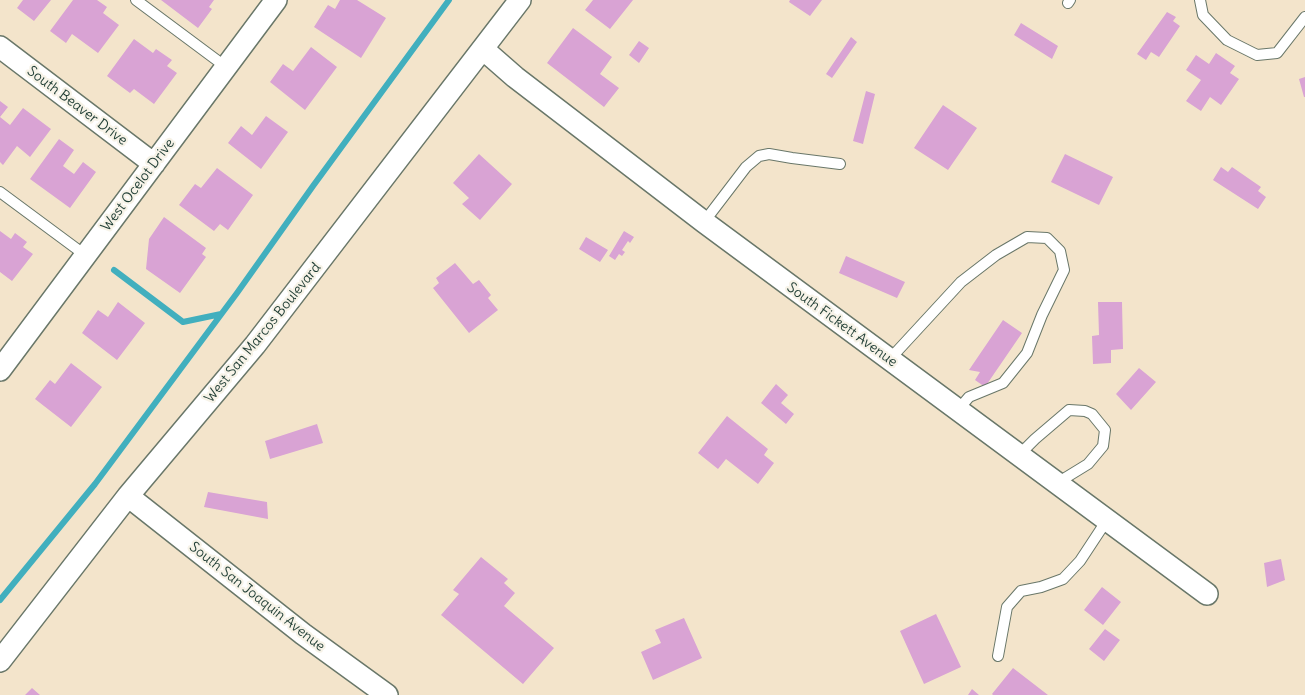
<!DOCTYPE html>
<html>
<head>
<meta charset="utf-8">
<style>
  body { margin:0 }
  canvas { display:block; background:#f3e4cb }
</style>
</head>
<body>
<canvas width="1305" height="695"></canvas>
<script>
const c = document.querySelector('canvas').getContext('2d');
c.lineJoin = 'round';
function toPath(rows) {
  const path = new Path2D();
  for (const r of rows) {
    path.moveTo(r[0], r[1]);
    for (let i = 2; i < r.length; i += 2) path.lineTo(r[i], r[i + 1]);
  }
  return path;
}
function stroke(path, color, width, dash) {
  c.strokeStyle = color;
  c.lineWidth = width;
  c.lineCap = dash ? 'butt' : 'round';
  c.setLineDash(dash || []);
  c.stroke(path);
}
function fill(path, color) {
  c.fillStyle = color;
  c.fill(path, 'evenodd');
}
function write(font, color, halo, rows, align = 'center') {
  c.font = font + ' Delius,sans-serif';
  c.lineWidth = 4.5;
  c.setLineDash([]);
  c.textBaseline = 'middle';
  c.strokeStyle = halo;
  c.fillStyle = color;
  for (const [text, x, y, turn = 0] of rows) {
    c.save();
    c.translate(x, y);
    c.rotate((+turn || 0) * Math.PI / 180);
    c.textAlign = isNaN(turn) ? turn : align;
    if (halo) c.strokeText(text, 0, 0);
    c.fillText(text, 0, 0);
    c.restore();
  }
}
stroke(toPath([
  [114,270,183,322,221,314],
  [0,600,95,484,237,293,313,186,449,0]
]), '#41afbe', 6);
fill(toPath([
  [23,0,51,0,34,21,17,8],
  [73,0,97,0,107,7,103,13,119,25,98,53,72,34,66,43,50,31],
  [161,0,214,0,209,7,212,9,198,28],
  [340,0,357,0,386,18,361,58,314,27,328,5,335,9],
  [593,0,633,0,610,29,585,10],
  [790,0,822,0,810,16,789,2],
  [1167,12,1176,17,1173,21,1180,26,1159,57,1151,52,1146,60,1137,54],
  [1021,23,1058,46,1052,59,1014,35],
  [573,28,612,57,600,74,619,88,604,107,547,63],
  [851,37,857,42,832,78,826,74],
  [134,39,153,53,156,49,172,60,167,66,177,73,154,104,134,89,130,93,107,76],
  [639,41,649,48,639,63,629,55],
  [311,47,337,67,305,110,270,82,283,64,293,71],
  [1216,53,1235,66,1230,73,1239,79,1221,105,1210,97,1201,111,1186,101,1201,80,1186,70,1196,55,1209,64],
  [1305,77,1305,97,1304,97,1299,79],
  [866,91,875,94,863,144,853,141],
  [0,101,8,107,0,117],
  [943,105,977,128,948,170,914,148],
  [23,108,51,129,30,157,17,146,3,165,0,162,0,117,10,125],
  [266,116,288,132,261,169,228,143,241,126,252,135],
  [59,139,74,150,63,166,74,174,83,162,96,172,70,208,30,179],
  [479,154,512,184,480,220,462,204,469,198,453,183],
  [1065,154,1113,177,1099,205,1051,182],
  [1221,167,1228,172,1232,167,1261,187,1258,191,1266,197,1258,209,1213,180],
  [217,168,253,195,228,230,220,224,214,231,179,205,195,184,201,188],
  [164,217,206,248,202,254,206,257,180,293,146,269,149,239],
  [0,231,11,239,15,233,27,242,23,247,33,254,12,281,0,272],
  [624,231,634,237,630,243,628,241,622,250,625,252,622,256,619,254,615,260,609,256],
  [586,237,608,250,600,262,579,249],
  [846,256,905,282,897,298,839,273],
  [455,263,473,284,479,280,491,295,488,298,498,310,469,333,433,288,439,283,436,278],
  [118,302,145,323,117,360,82,333,98,310,108,317],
  [1098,302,1122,302,1123,349,1111,350,1111,363,1093,364,1092,336,1099,335],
  [1003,320,1022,333,985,387,975,380,980,372,969,370],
  [71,363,102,387,71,427,35,399,50,380,55,384],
  [1139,368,1156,382,1131,410,1116,394],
  [776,384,788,395,781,403,794,414,786,424,761,403],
  [727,416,768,449,764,455,774,463,758,484,726,459,718,469,698,453],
  [317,424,323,443,270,459,265,441],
  [208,492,267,502,268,519,204,507],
  [481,557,508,579,504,583,515,593,504,606,554,648,523,684,441,615,459,594,453,590],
  [1281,559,1285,580,1267,587,1264,563],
  [1102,587,1121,602,1103,625,1084,610],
  [936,614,961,667,924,684,900,631],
  [684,618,702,658,653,680,641,652,661,643,655,630],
  [1105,629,1120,640,1104,661,1089,649],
  [1013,668,1048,695,993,695,992,694],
  [32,688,40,695,25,695],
  [972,689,979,695,968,695]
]), '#d9a3d4');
const lane = toPath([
  [136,0,226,67],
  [1200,0,1203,15,1227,40,1257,55,1277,53,1305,17],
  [1068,3,1070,0],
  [0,192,85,255],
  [704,222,746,167,759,156,769,154,792,158,840,164],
  [889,360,961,282,996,255,1027,237,1047,238,1060,251,1064,270,1042,315,1027,353,1003,383,969,397,958,410],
  [1019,455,1035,439,1069,410,1085,411,1092,414,1105,430,1103,446,1088,464,1057,483],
  [998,656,1007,607,1021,591,1041,587,1063,579,1080,561,1107,520]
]);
const street = toPath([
  [0,47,154,164],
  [483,49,515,77,704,222,1207,594],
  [0,370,276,0],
  [128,496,303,634,387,695],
  [0,661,128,496,255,345,520,0]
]);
stroke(lane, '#697769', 12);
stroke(street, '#697769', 24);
stroke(lane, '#fff', 10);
stroke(street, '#fff', 21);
write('14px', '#1f3d34', '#f7f3e8', [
  ["South Beaver Drive",77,106,37],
  ["West Ocelot Drive",138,185,-53],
  ["South Fickett Avenue",842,325,36],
  ["West San Marcos Boulevard",263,333,-51],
  ["South San Joaquin Avenue",257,597,38]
]);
</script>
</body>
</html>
